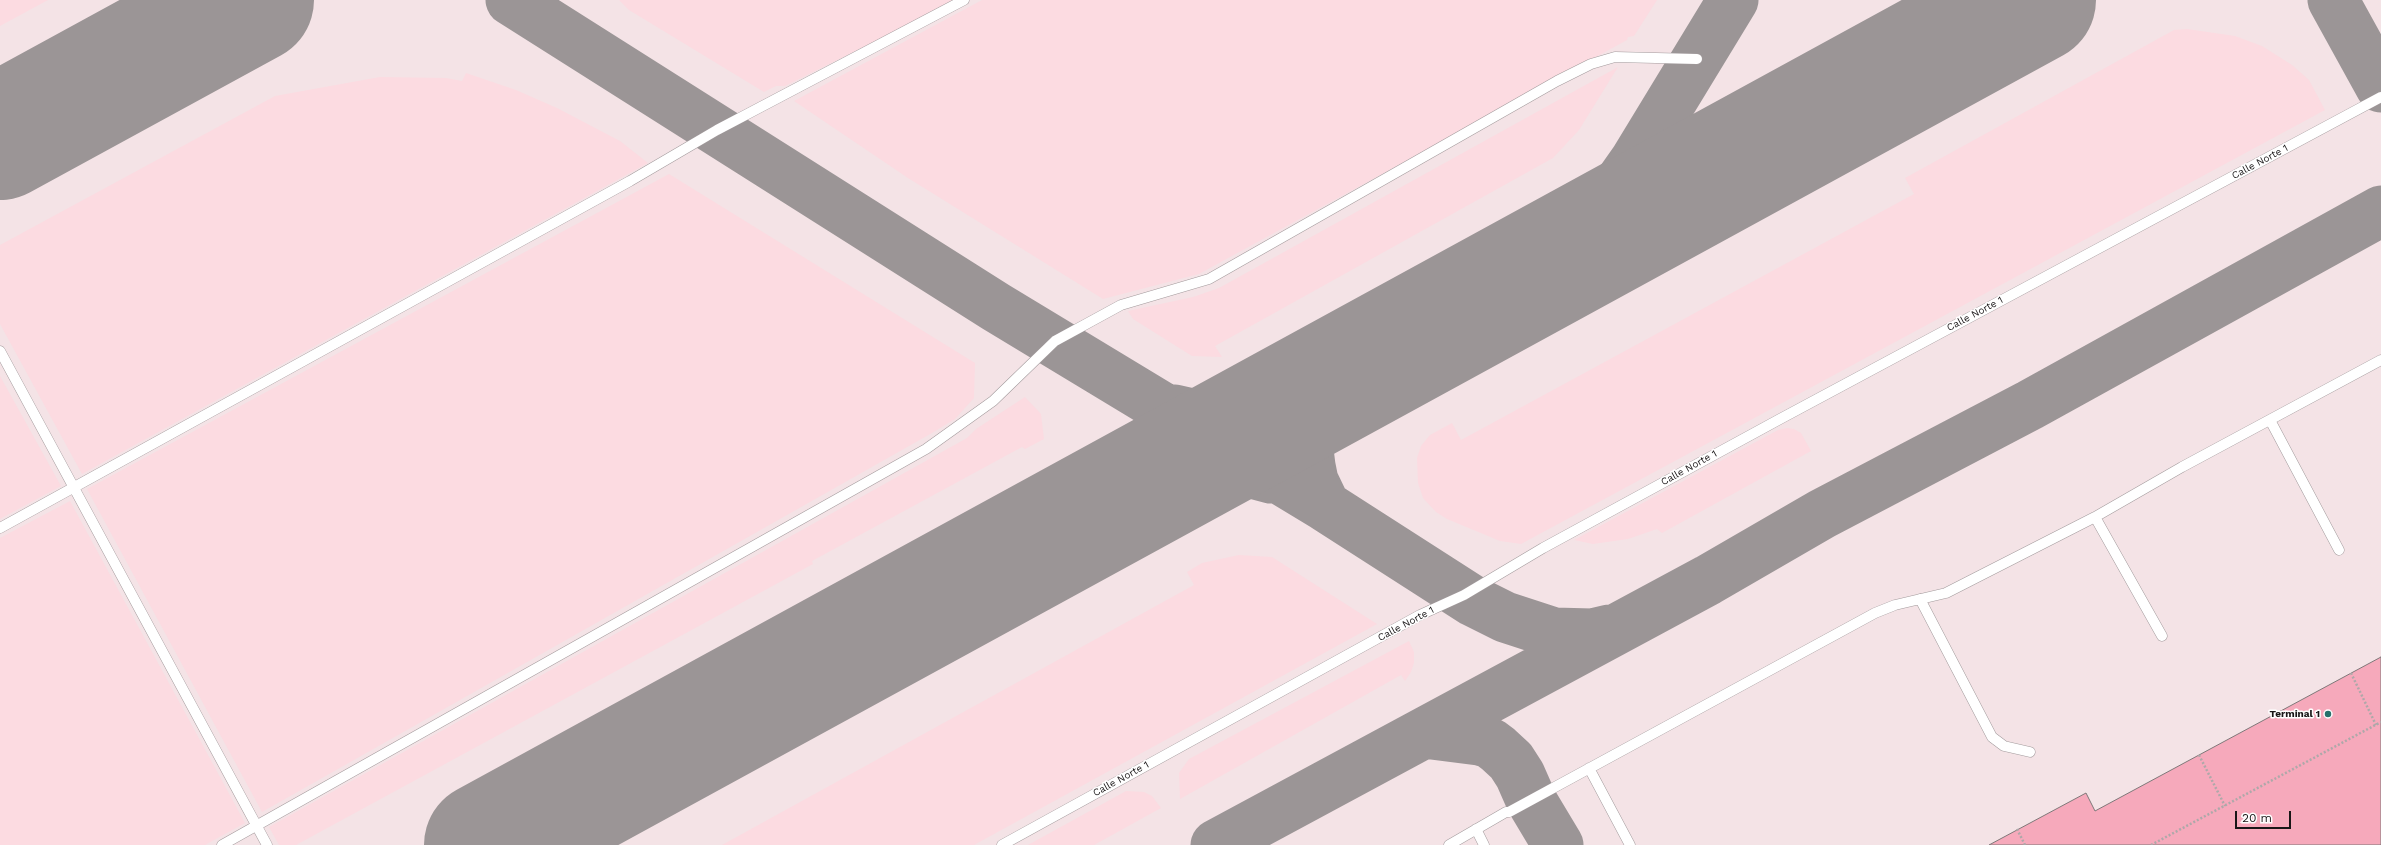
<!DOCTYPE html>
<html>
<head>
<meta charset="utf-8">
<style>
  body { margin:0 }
  #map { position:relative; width:2381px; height:845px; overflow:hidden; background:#faf2f3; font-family:"Work Sans",sans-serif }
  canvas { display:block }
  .scale { position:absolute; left:2235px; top:811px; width:56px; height:18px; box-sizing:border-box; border:2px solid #191617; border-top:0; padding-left:5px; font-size:12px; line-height:14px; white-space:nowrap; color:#191617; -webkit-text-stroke:3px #fff; paint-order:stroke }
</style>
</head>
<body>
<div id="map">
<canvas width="2381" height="845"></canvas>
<div class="scale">20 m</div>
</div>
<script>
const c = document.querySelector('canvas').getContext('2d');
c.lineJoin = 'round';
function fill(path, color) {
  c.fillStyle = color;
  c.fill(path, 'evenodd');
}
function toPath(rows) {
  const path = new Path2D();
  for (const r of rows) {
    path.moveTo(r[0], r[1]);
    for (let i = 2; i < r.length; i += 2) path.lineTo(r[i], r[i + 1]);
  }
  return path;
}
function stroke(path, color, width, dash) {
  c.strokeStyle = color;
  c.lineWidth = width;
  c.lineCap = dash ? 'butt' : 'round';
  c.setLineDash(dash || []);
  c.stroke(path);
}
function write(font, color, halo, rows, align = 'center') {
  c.font = font + ' "Work Sans",sans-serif';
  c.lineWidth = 3;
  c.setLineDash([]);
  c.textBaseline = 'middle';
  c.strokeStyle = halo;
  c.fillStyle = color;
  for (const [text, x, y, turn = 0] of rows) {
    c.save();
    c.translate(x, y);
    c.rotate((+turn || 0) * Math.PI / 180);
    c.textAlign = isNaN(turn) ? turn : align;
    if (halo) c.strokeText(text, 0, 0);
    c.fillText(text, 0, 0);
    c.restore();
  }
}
fill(toPath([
  [0,0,2381,0,2381,845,0,845]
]), '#f4e3e6');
fill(toPath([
  [0,0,48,0,0,26],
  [619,0,958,0,785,86,776,86,764,92,629,10],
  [982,0,1657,0,1634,36,1628,37,1627,40,1199,274,1103,299,908,178,794,101],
  [2187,29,2235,36,2262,46,2292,65,2309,80,2325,110,1521,544,1500,541,1447,519,1436,512,1423,498,1418,483,1417,458,1421,446,1430,435,1452,423,1461,440,1914,194,1905,178,2174,30],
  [1618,67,1579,130,1553,158,1215,346,1222,357,1192,356,1133,319,1128,311,1193,297,1219,288],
  [466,73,516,90,557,108,620,141,648,163,82,474,0,324,0,245,275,96,380,77,446,78,462,81],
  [669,174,975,363,974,398,955,419,932,433,262,812,87,489],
  [0,376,61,486,0,519],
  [1025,397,1041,414,1044,439,1025,449,1022,447,812,561,813,564,296,845,279,845,269,827,967,438,976,429],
  [1787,428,1794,429,1801,433,1811,451,1662,533,1657,529,1628,539,1593,544,1574,540,1778,430],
  [70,501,245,823,205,845,0,845,0,538],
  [1239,555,1272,557,1377,624,974,845,722,845,1194,585,1187,572,1202,563],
  [1409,641,1414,652,1414,663,1411,672,1405,681,1401,675,1180,799,1179,773,1189,759],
  [1126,791,1144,792,1152,796,1161,808,1094,845,1028,845]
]), '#fcdbe1');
stroke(toPath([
  [511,0,996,307,1325,506,1473,601,1505,617,1554,633,1592,634,1609,630],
  [2333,0,2381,87],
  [250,1,255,0],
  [1516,284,1557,249,1595,213,1616,188,1635,161,1733,0],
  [1175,410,1206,417,1257,413,1295,400,1343,376],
  [1129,492,1202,471,1241,470,1271,478],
  [1325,506,1313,481,1310,466,1308,450,1311,418,1321,395,1343,376],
  [1424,733,1479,740,1490,743,1498,749,1511,761,1520,775,1531,800,1558,845],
  [1216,845,1708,580,1822,514,2030,405,2381,211]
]), '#9b9596', 51);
stroke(toPath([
  [0,137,251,0],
  [487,845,2033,0]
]), '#9b9596', 126);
const building = toPath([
  [2381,657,2381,845,1989,845,2086,793,2095,811,2381,657]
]);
fill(building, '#f6a9bb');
stroke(building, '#7f7879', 1);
const lane = toPath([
  [0,351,267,845],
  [2270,420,2339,550],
  [2095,517,2162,636],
  [0,528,630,181,717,130,964,0],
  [1920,599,1992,737,2004,746,2030,752],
  [1589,768,1630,845],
  [1476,829,1484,845],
  [222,845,926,449,993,401,1055,341,1121,305,1209,279,1557,81,1591,64,1615,57,1697,59],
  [1002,845,1420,615,1464,595,1543,548,1780,419,2381,97],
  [1449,845,1506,812,1509,812,1875,613,1895,605,1946,593,2095,517,2182,467,2381,360]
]);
stroke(lane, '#a39b9d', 11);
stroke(toPath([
  [2351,673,2376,725],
  [2199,755,2225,806],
  [2017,829,2025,845],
  [2151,845,2381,722]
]), '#aea8a9', 2.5, [2, 2]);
stroke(lane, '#fff', 10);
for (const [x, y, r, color] of [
  [2328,714,4,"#27716c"]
]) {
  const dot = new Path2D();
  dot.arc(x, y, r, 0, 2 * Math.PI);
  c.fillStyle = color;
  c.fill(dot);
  stroke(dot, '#fff', 1.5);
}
write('10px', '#191617', '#fff', [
  ["Calle Norte 1",2260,162,-28],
  ["Calle Norte 1",1975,314,-28],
  ["Calle Norte 1",1689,468,-29],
  ["Calle Norte 1",1406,624,-28],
  ["Calle Norte 1",1121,779,-29]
]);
write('bold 10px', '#191617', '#fff', [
  ["Terminal 1",2320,714]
], 'right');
</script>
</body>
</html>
